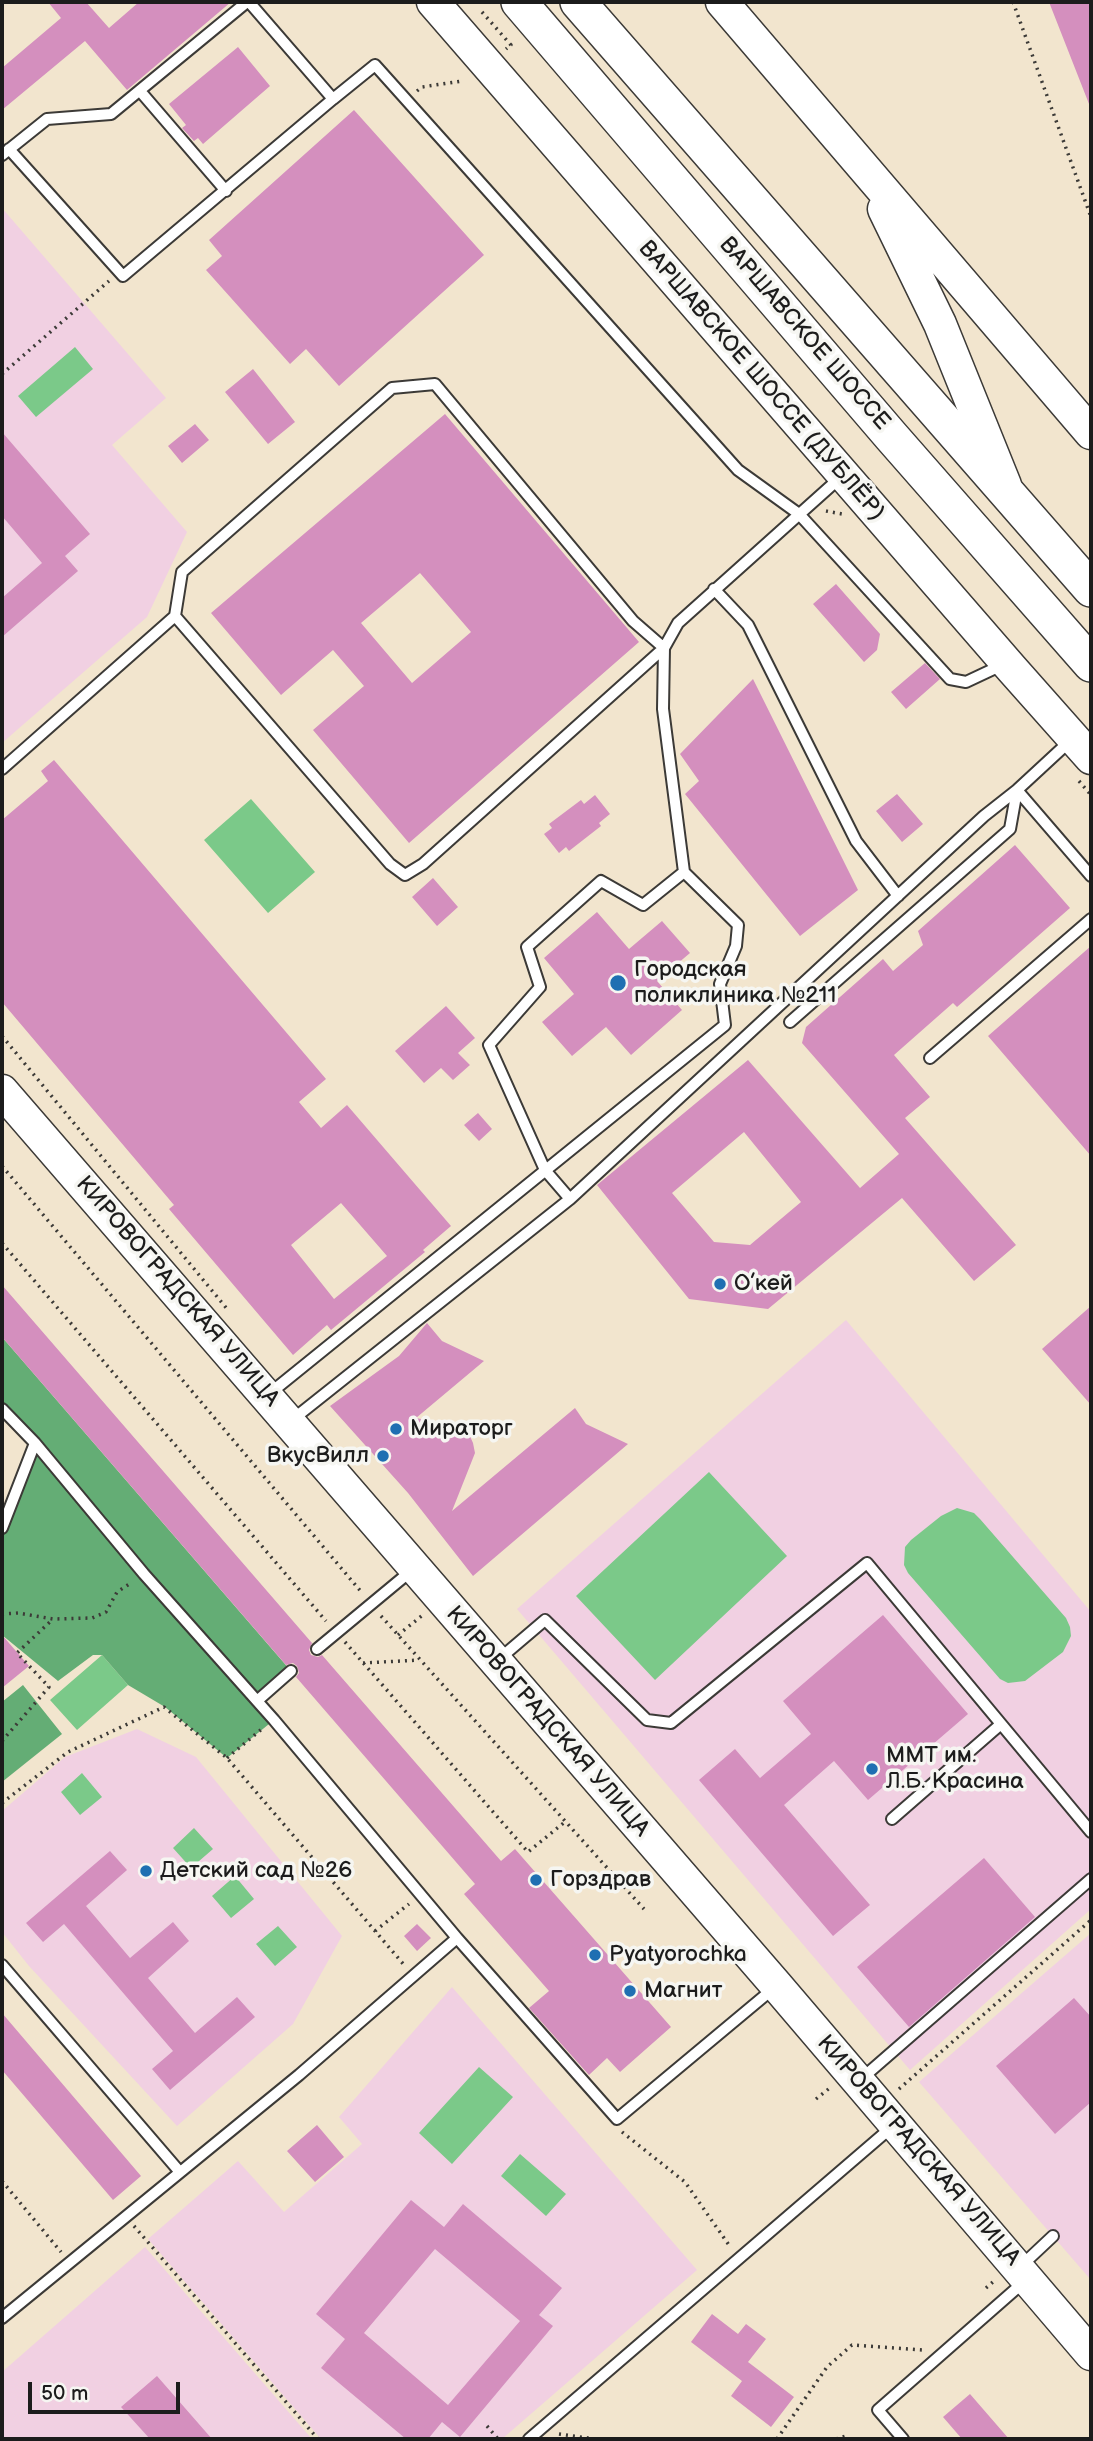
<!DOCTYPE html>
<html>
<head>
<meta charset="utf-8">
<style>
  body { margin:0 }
  #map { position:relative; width:1093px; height:2441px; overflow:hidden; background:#f2e5ce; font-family:"Balsamiq Sans",sans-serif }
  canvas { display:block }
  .frame { position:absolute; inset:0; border:4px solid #1c1c1c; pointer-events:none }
  .scale { position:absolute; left:28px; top:2382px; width:152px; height:32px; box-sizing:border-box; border:4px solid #1c1c1c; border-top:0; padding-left:9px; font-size:21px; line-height:24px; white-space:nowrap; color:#1c1c1c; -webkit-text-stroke:5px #f6f6f2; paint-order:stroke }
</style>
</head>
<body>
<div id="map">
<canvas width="1093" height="2441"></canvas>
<div class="frame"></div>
<div class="scale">50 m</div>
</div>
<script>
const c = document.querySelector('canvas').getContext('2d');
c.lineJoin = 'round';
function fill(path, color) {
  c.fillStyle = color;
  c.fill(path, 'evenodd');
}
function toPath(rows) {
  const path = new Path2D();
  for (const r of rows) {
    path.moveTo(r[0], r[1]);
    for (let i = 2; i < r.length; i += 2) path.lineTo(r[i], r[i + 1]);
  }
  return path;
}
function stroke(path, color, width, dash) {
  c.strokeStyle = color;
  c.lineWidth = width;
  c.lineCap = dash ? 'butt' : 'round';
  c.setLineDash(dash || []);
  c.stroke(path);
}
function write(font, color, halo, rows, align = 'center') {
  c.font = font + ' "Balsamiq Sans",sans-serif';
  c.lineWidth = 7;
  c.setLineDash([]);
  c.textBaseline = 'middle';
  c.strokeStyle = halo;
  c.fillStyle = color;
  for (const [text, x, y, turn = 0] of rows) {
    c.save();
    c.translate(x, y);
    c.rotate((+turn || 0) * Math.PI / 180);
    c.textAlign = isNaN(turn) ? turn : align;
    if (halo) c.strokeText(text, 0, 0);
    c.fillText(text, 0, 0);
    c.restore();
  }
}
fill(toPath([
  [2,208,166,398,112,445,187,532,147,617,2,743],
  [846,1320,1091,1612,1091,1909,910,2070,517,1609],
  [137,1729,196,1757,342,1936,293,2024,177,2126,29,1966,2,1932,2,1811,65,1757],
  [1091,1933,1091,2280,919,2082],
  [452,1987,697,2270,502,2439,321,2439,148,2239,238,2161,284,2212,362,2144,339,2117],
  [145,2247,312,2439,2,2439,2,2372]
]), '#f1d0e2');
fill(toPath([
  [75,347,93,369,36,417,18,396],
  [251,799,315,872,268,913,204,840],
  [709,1472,787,1556,655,1680,576,1596],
  [957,1508,974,1513,980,1519,1066,1618,1070,1627,1071,1636,1063,1652,1025,1681,1008,1683,1000,1679,908,1573,904,1565,905,1547,911,1540,941,1516],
  [102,1655,128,1685,77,1730,50,1700],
  [82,1773,102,1797,80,1815,61,1792],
  [194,1828,213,1849,191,1868,173,1848],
  [235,1876,254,1899,231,1918,212,1896],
  [278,1926,297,1947,275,1966,256,1944],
  [479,2067,513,2097,452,2164,419,2133],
  [520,2154,566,2194,546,2216,501,2176]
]), '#7bc989');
fill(toPath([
  [2,1337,291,1671,258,1701,274,1720,227,1758,165,1707,128,1685,102,1655,93,1655,58,1681,2,1635,2,1532,35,1444,2,1409],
  [23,1685,62,1734,2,1782,2,1702]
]), '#64ad75');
fill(toPath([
  [48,2,86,2,109,28,139,2,231,2,127,90,85,41,2,110,2,68,61,18],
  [1049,2,1088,2,1091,10,1091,109],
  [238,47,270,86,203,144,198,138,194,141,182,128,186,125,169,104],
  [354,110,484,255,339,386,306,349,290,364,206,270,222,256,209,240],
  [253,369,295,422,268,444,225,392],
  [445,414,639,642,409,843,313,730,364,686,333,650,281,695,211,613],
  [420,573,471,632,412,683,361,623],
  [195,424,209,440,182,463,168,446],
  [2,432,90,534,65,556,78,571,2,637,2,598,42,563,2,516],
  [836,584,880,634,877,650,864,662,813,604],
  [925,663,940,679,906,709,891,692],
  [753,679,858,890,800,936,685,794,699,781,680,754],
  [54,760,326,1079,299,1102,321,1128,347,1105,451,1226,423,1250,425,1252,331,1330,327,1325,293,1355,169,1209,174,1205,2,1002,2,820,48,781,41,771],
  [341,1203,387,1256,334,1299,291,1245],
  [897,794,923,824,902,842,876,811],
  [595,795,610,814,599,823,601,826,569,851,566,847,559,853,544,834,552,828,549,824,581,800,584,804],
  [1015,845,1070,908,957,1007,953,1003,894,1055,930,1097,905,1118,1016,1245,974,1281,902,1198,768,1309,689,1299,597,1185,748,1060,860,1188,899,1154,802,1043,806,1027,883,959,893,971,923,945,918,931],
  [744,1132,801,1202,750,1245,714,1242,672,1193],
  [433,878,458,907,437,926,412,897],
  [597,912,629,949,662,921,690,953,657,981,682,1010,631,1055,606,1027,572,1056,542,1022,574,994,544,958],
  [1091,946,1091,1156,988,1036],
  [446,1006,475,1038,458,1053,470,1065,453,1080,441,1068,424,1083,395,1051],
  [478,1113,492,1129,479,1141,464,1125],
  [2,1285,312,1643,309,1650,311,1655,318,1657,322,1655,501,1861,515,1849,671,2027,620,2072,607,2058,589,2075,529,2008,549,1991,464,1894,475,1884,296,1677,299,1673,297,1666,293,1663,286,1665,2,1337],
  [1091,1306,1091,1405,1042,1349],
  [427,1323,442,1341,484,1361,416,1418,460,1427,469,1434,473,1443,475,1453,452,1511,575,1408,586,1424,628,1444,473,1576,408,1493,330,1406,399,1356],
  [883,1615,968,1714,868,1800,834,1761,784,1805,870,1905,833,1936,699,1780,735,1749,760,1778,811,1734,783,1701],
  [2,1635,29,1666,2,1688],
  [110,1851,127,1870,86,1906,130,1958,173,1922,189,1941,148,1978,195,2033,237,1997,255,2017,170,2090,152,2069,173,2051,64,1924,43,1942,26,1923],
  [984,1858,1035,1917,909,2027,857,1967],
  [417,1924,431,1938,417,1951,404,1936],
  [1074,1998,1091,2017,1091,2102,1055,2134,996,2066],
  [2,2013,141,2176,113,2200,2,2070],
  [317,2125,344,2157,315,2182,287,2151],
  [411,2200,444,2227,463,2204,562,2288,539,2315,553,2326,460,2437,442,2422,428,2439,406,2439,321,2368,345,2339,316,2314],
  [435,2249,520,2321,448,2405,364,2333],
  [712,2314,738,2334,746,2324,766,2339,748,2362,794,2397,771,2427,731,2396,742,2381,691,2342],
  [157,2376,212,2439,150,2439,121,2407],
  [970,2394,1009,2439,962,2439,943,2417]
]), '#d48fbe');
const lane = toPath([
  [249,2,333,99,375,65,738,470,799,514,950,679,966,682,1000,666,1003,667],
  [140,91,226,191],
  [9,149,123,276,333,99],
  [2,155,47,119,111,114,247,2],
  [714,589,748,625,856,841,898,896],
  [2,769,175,616,390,864,405,875,423,864,664,648,633,621,435,384,392,388,182,572,175,616],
  [1017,790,1091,876],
  [790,1022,1010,829,1017,790],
  [930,1058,1091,919],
  [570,1199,545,1170,489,1045,540,987,527,947,601,881,643,905,684,872],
  [269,1394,725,1025,720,984,736,946,738,925,684,872,663,709,664,648,678,623,842,476],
  [2,1409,35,1443,144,1574,274,1720,457,1938],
  [292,1420,570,1199,984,816,1017,790,1070,741],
  [2,1528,35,1443],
  [317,1649,411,1571],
  [498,1660,545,1620,647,1720,671,1723,867,1563,1091,1832],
  [257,1701,291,1671],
  [892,1819,1001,1724],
  [2,1965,179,2171],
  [860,2080,1091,1879],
  [1020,2267,1053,2236],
  [2,2318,299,2075,457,1938,617,2119,774,1988],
  [529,2439,893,2126],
  [903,2439,878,2410,1025,2281]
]);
const secondary = toPath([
  [433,2,1012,669,1091,758],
  [722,2,1091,433],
  [884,209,940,324,1005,485],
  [2,1091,777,1986,1091,2354]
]);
const primary = toPath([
  [519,2,891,436,1091,664],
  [578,2,1091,589]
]);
stroke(lane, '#3c3a37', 14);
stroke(secondary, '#3c3a37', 35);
stroke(primary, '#3c3a37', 38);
stroke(toPath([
  [1013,2,1091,217],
  [482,12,511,45,506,49],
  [417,91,422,87,462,81],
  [2,374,109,281],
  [826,511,842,514],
  [1079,781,1091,795],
  [2,1036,228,1310],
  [2,1166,363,1594],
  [2,1243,326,1621],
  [2,1614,18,1613,53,1619,92,1618,106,1612,117,1592,131,1583],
  [381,1616,644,1909],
  [398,1635,424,1614],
  [345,1642,528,1852,566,1821],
  [363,1663,419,1660],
  [2,1741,49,1687,17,1653,53,1619],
  [227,1758,263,1728],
  [2,1803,68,1752,164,1707,227,1758,405,1966],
  [375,1931,409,1904],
  [899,2089,1091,1920],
  [816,2099,831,2087],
  [622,2132,685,2182,731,2248],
  [2,2181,61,2252],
  [134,2226,318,2439],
  [986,2288,994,2281],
  [487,2426,498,2439],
  [559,2434,595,2439],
  [777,2439,827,2367,852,2345,922,2350],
  [836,2439,849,2435]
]), '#3c3a37', 3.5, [2, 5]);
stroke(lane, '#fff', 10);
stroke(secondary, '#fff', 32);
stroke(primary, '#fff', 35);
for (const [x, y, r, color] of [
  [618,983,9,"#1f6fb2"],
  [720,1284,7,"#1f6fb2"],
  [396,1429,7,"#1f6fb2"],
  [383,1456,7,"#1f6fb2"],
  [872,1769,7,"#1f6fb2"],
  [146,1871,7,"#1f6fb2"],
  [536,1880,7,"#1f6fb2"],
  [595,1955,7,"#1f6fb2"],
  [630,1991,7,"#1f6fb2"]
]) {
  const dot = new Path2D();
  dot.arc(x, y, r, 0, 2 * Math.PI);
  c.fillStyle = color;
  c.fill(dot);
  stroke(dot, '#f6f6f2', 2.5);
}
write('23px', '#1c1c1c', '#f6f6f2', [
  ["ВАРШАВСКОЕ ШОССЕ",804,334,49],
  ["ВАРШАВСКОЕ ШОССЕ (ДУБЛЁР)",761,381,49],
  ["КИРОВОГРАДСКАЯ УЛИЦА",177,1292,49],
  ["КИРОВОГРАДСКАЯ УЛИЦА",547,1722,49],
  ["КИРОВОГРАДСКАЯ УЛИЦА",918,2151,49]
]);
write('23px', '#1c1c1c', '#f6f6f2', [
  ["Городская",634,970],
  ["поликлиника №211",634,996],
  ["О’кей",734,1284],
  ["Мираторг",410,1429],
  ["ВкусВилл",369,1456,"right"],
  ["ММТ им.",886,1756],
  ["Л.Б. Красина",886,1782],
  ["Детский сад №26",160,1871],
  ["Горздрав",550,1880],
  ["Pyatyorochka",609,1955],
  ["Магнит",644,1991]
], 'left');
</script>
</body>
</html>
